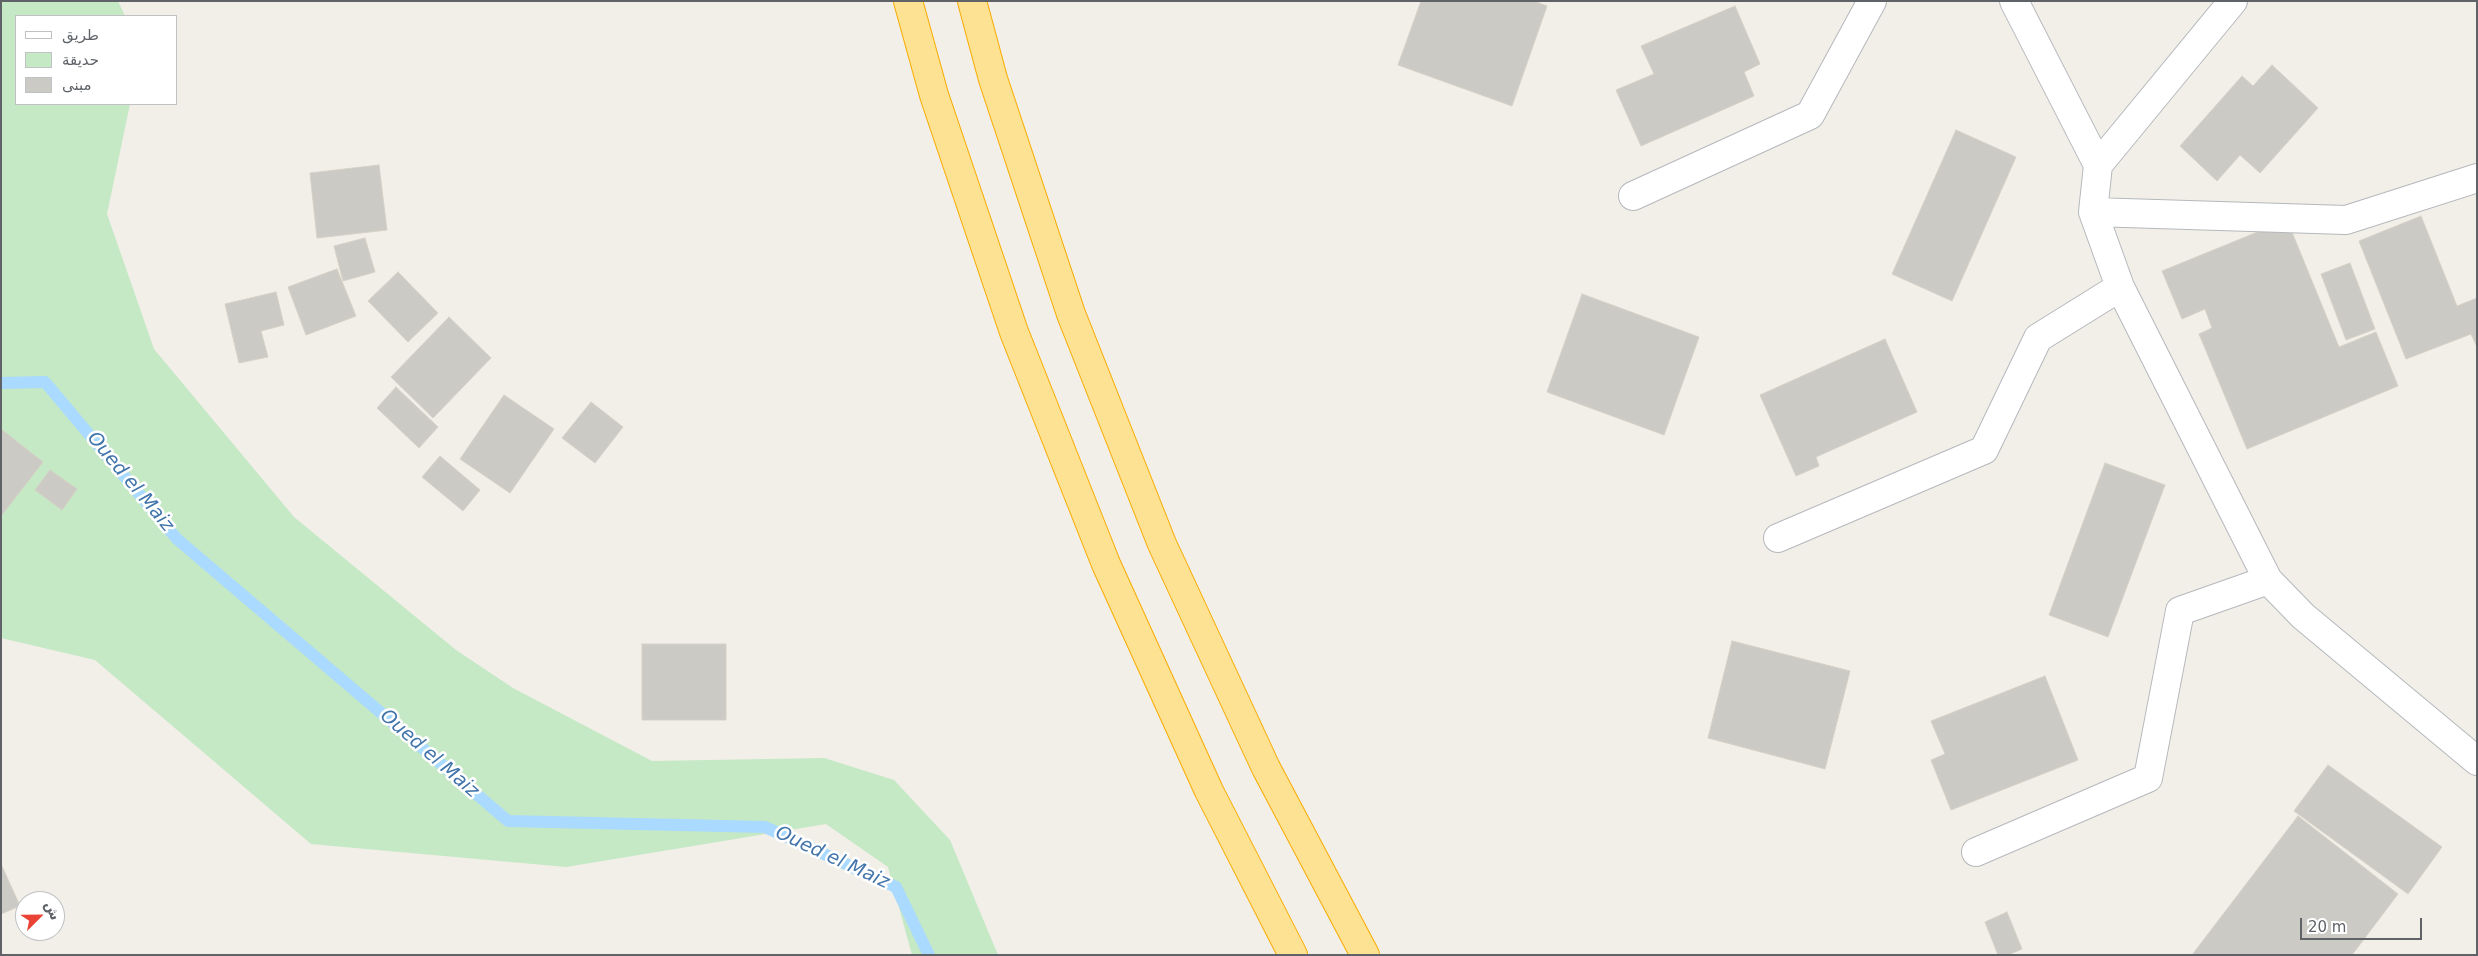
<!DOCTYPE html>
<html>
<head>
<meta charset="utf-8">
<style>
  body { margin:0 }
  #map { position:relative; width:2478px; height:956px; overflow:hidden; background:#f1efe8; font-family:"DejaVu Sans",Cairo,sans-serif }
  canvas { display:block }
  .frame { position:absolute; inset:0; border:2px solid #5f6368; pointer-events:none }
  .legend { position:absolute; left:15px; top:15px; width:162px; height:90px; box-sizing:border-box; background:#fff; border:1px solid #bfc1c3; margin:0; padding:6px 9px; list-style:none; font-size:15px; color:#5f6368 }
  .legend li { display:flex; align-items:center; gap:10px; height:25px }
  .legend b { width:25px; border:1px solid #bfc1c3 }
  .north { position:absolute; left:15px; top:891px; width:50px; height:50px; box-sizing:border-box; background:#fff; border:1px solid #bfc1c3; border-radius:50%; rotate:67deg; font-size:14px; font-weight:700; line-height:20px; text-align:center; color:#5f6368 }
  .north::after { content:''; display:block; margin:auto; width:18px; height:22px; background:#ea4335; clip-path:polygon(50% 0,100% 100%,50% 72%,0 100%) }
  .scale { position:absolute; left:2300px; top:918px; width:122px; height:22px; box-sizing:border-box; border:2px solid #5f6368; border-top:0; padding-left:6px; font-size:15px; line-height:18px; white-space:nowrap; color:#5f6368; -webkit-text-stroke:4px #fff; paint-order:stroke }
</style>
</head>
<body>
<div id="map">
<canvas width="2478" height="956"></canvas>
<div class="frame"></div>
<ul class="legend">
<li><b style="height:6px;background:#fff"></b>طريق</li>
<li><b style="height:14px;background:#c5e8c5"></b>حديقة</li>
<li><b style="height:14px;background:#cccac5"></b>مبنى</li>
</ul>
<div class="north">ش</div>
<div class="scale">20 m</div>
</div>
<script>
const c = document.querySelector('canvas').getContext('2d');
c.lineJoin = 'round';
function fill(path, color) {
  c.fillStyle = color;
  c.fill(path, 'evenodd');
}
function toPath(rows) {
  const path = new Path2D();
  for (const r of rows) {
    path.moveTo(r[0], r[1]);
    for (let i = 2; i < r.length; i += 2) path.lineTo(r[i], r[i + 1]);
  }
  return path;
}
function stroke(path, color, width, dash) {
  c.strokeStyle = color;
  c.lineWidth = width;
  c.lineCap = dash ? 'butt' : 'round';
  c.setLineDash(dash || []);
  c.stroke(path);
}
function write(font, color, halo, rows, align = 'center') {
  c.font = font + ' "DejaVu Sans",sans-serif';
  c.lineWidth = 5;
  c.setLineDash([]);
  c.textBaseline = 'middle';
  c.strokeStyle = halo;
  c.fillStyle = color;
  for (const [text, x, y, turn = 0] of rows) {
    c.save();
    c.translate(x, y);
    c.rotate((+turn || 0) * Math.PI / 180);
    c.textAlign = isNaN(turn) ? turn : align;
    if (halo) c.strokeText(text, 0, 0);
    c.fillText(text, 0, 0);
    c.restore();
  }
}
fill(toPath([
  [1,1,118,1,125,16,16,16,16,104,130,104,107,214,154,349,294,517,456,650,513,688,652,761,824,758,894,780,950,840,998,955,912,955,888,867,826,824,566,867,311,844,95,660,1,638]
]), '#c5e8c5');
stroke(toPath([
  [1,383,45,382,177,539,508,821,765,827,896,887,929,955]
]), '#aadaff', 12);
const building = toPath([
  [1421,1,1534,1,1547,6,1512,106,1398,65,1421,1],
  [1735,6,1760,64,1744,72,1754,96,1641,146,1616,90,1654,74,1641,46,1735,6],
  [2272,65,2318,108,2260,173,2240,155,2217,181,2180,146,2242,76,2253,86,2272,65],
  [1956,130,2016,157,1952,301,1892,274,1956,130],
  [379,165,387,230,317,238,310,173,379,165],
  [2421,216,2457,306,2477,298,2477,347,2471,334,2406,359,2359,241,2421,216],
  [2287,220,2339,347,2376,332,2398,386,2247,449,2199,334,2212,328,2205,309,2182,319,2162,271,2287,220],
  [365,238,375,272,343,281,334,246,365,238],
  [2350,263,2375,329,2346,340,2321,274,2350,263],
  [337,269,356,316,306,335,288,287,337,269],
  [398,272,438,313,408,342,368,301,398,272],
  [276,292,284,325,261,331,268,357,239,363,225,304,276,292],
  [1582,294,1699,337,1664,435,1547,392,1582,294],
  [449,317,491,358,433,418,391,377,449,317],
  [1885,339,1917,412,1816,457,1819,466,1796,476,1760,395,1885,339],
  [396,387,438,427,419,448,377,408,396,387],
  [504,395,554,429,510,493,460,459,504,395],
  [591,402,623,427,595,463,562,438,591,402],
  [1,429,43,462,1,516,1,429],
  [440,456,480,490,463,511,422,477,440,456],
  [2105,463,2165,485,2108,637,2049,615,2105,463],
  [50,470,77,489,62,510,35,490,50,470],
  [1732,641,1850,671,1825,769,1708,738,1732,641],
  [642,644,726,644,726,720,642,720,642,644],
  [2045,676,2078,760,1951,810,1931,760,1945,754,1931,721,2045,676],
  [2328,765,2442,847,2408,894,2294,811,2328,765],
  [2298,816,2398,894,2352,955,2192,955,2298,816],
  [1,864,20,906,1,914,1,864],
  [2007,912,2022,949,2008,955,1998,955,1985,922,2007,912]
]);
fill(building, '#cccac5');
stroke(building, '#d6d1c6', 1);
const minor = toPath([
  [2014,1,2098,165,2093,212,2120,287,2268,580,2303,616,2477,761],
  [2098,165,2233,1],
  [1633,196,1810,115,1872,1],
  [2093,212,2346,220,2477,178],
  [1778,538,1984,450,2038,338,2120,287],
  [1976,852,2148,778,2180,611,2268,580]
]);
const highway = toPath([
  [908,1,934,95,1014,332,1106,564,1209,791,1293,955],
  [972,1,993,79,1071,314,1162,544,1266,768,1365,955]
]);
stroke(minor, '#b5b8bc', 30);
stroke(highway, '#f9ab00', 30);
stroke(minor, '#fff', 28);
stroke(highway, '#fde293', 28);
write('italic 19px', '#4174aa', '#fff', [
  ["Oued el Maiz",130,482,50],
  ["Oued el Maiz",429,754,41],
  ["Oued el Maiz",832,858,25]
]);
</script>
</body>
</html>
